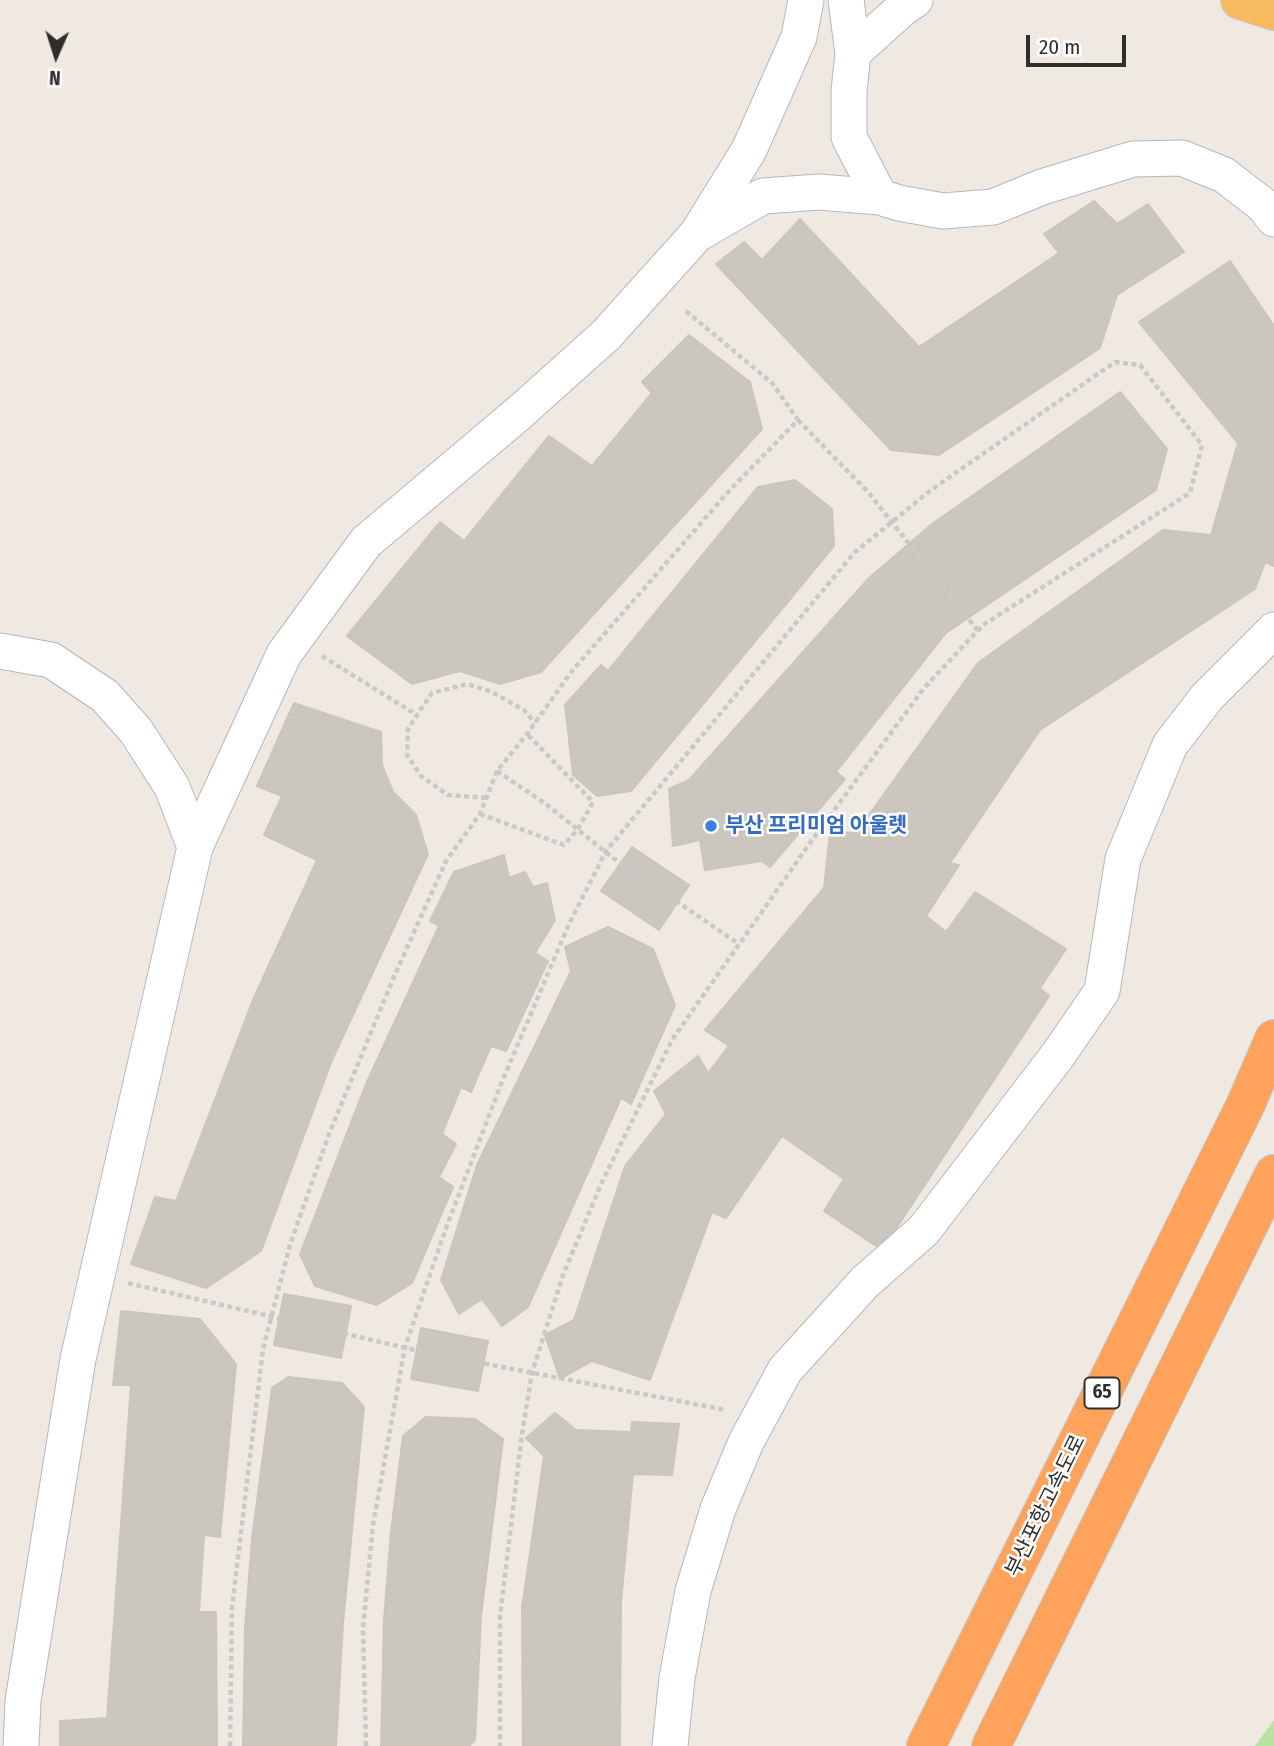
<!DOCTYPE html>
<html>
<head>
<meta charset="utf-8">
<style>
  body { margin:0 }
  #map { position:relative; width:1274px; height:1746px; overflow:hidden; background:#efe9e1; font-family:"Fira Sans Condensed",sans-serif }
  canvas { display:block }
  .north { position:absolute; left:21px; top:21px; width:70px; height:70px; -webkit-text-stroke:5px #fff; paint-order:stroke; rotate:183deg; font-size:19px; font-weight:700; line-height:28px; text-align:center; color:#2e2e2e }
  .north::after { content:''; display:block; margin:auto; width:24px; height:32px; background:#2e2e2e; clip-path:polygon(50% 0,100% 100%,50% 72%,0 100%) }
  .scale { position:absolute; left:1026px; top:35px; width:100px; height:32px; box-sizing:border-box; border:4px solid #2e2e2e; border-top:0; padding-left:9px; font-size:21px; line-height:24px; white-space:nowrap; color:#2e2e2e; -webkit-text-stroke:5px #fff; paint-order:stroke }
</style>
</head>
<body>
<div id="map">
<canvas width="1274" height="1746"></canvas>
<div class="north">N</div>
<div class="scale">20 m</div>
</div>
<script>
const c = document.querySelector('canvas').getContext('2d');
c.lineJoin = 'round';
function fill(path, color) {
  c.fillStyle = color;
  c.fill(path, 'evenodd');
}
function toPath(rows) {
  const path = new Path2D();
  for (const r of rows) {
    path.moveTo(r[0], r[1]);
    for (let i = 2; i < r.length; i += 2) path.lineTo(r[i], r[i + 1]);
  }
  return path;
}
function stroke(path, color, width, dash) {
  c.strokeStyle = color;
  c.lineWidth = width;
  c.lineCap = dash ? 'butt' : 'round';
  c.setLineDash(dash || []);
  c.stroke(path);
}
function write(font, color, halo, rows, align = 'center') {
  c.font = font + ' "Fira Sans Condensed","Noto Sans KR",sans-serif';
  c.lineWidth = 5;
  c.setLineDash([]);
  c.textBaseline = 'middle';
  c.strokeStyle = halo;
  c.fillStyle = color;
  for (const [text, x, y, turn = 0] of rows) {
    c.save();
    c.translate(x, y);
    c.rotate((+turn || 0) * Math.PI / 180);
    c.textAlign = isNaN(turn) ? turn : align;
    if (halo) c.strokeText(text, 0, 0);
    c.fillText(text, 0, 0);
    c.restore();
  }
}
fill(toPath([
  [1274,1720,1274,1746,1255,1746]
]), '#b6e59e');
const building = toPath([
  [1094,201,1117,224,1148,204,1184,252,1117,295,1100,348,939,455,891,450,716,264,744,242,762,260,800,219,919,347,1059,253,1044,234,1094,201],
  [1230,261,1274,326,1274,566,1265,562,1255,589,1040,730,950,863,959,865,926,916,946,932,975,892,1066,949,1040,988,1049,996,882,1250,824,1211,844,1179,782,1136,726,1218,712,1212,650,1380,592,1361,560,1379,545,1335,574,1320,625,1166,666,1114,654,1091,698,1056,708,1073,729,1046,705,1030,824,888,830,832,856,833,978,663,1163,530,1211,535,1238,443,1139,322,1230,261],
  [689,335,750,382,762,429,541,672,500,684,460,671,412,684,347,636,440,522,464,541,549,436,592,466,652,393,642,382,689,335],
  [1120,392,1167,449,1156,490,946,633,836,772,845,779,770,867,762,861,705,870,700,840,673,846,669,789,689,780,869,578,932,524,1120,392],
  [795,480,832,509,834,546,631,791,597,796,573,775,565,705,601,665,608,671,758,487,795,480],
  [294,703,381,732,382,765,393,792,416,815,428,854,332,1060,261,1251,206,1288,131,1264,155,1197,176,1201,253,1000,317,860,264,835,282,796,257,786,294,703],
  [632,847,689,885,659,930,601,891,632,847],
  [504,855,509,878,525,872,533,887,547,883,555,920,535,953,548,961,506,1051,491,1046,471,1092,461,1087,442,1134,456,1144,439,1177,453,1187,412,1283,377,1305,315,1286,300,1254,366,1084,439,926,430,921,454,872,504,855],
  [608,927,653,949,675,1005,631,1104,621,1098,528,1307,502,1326,482,1299,459,1314,441,1280,477,1165,571,971,565,947,608,927],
  [284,1294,351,1306,341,1358,274,1345,284,1294],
  [121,1311,200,1319,236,1364,220,1537,204,1535,199,1612,216,1612,217,1746,60,1746,60,1721,107,1718,131,1385,113,1385,121,1311],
  [421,1328,488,1341,478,1391,411,1379,421,1328],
  [288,1377,342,1383,364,1407,343,1623,336,1746,243,1746,245,1628,252,1539,272,1388,288,1377],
  [555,1413,576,1430,631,1432,632,1422,679,1424,672,1475,633,1474,621,1602,620,1746,523,1746,522,1608,544,1456,526,1438,555,1413],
  [426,1417,475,1419,503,1439,481,1616,475,1740,469,1746,381,1746,384,1620,391,1532,403,1436,426,1417]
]);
fill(building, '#cbc7bf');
stroke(building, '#cbc5ba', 2);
const minor = toPath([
  [846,0,853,53,849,91,849,137,880,197,899,203,943,211,993,207,1042,187,1133,159,1182,158,1224,175,1264,206,1274,219],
  [853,53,903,8,915,0],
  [701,232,763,196,819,192,880,197],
  [0,651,51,660,105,696,136,731,172,787,195,847],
  [21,1746,23,1701,78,1359,195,847,284,654,366,542,519,413,606,335,697,234,749,150,799,37,806,0],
  [670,1746,677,1678,693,1591,718,1509,746,1442,785,1370,865,1282,924,1230,1058,1055,1102,991,1123,859,1170,745,1207,697,1274,630]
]);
const trunk = toPath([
  [1240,0,1274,11]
]);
const motorway = toPath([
  [926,1746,1245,1106,1274,1039],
  [991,1746,1274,1174]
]);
stroke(minor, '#b4b7c1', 37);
stroke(trunk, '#c9c9c9', 40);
stroke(motorway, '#c9c9c9', 40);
stroke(toPath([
  [798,420,868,492,978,631],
  [322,656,417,715],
  [497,771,546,804,613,858,739,944],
  [486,798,448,795,421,776,407,755,408,729,417,715,432,693,467,684,492,692,524,710,535,723],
  [480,814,564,845,578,829,593,802,527,734],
  [128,1283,419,1351,726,1410],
  [230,1746,232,1607,263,1349,290,1245,329,1134,393,979,446,861,480,814,497,771,527,734,572,671,728,492,798,420,772,383,686,311],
  [366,1746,363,1628,373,1525,405,1347,445,1231,501,1084,569,924,606,851,854,553,931,490,1115,362,1140,365,1202,445,1190,493,983,625,924,688,810,843,672,1040,602,1182,563,1275,532,1373,522,1434,500,1616,500,1746]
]), '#c9c9c9', 4.5, [5, 3.5]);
stroke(minor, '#fff', 35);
stroke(trunk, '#f8ba60', 38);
stroke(motorway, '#ffa35c', 38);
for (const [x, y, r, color] of [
  [711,826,7,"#3f7fe0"]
]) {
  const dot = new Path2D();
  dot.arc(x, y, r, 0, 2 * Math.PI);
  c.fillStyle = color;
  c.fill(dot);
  stroke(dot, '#fff', 2.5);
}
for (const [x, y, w] of [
  [1102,1393,35]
]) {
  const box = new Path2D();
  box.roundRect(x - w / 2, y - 15.5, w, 31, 5);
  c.fillStyle = '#fff';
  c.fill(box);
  stroke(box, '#2e2e2e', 2);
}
write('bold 19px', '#2e2e2e', null, [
  ["65",1102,1393]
]);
write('bold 21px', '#366cbe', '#fff', [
  ["부산 프리미엄 아울렛",725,826]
], 'left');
write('21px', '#2e2e2e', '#fff', [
  ["부산포항고속도로",1046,1506,-64]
]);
</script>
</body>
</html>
